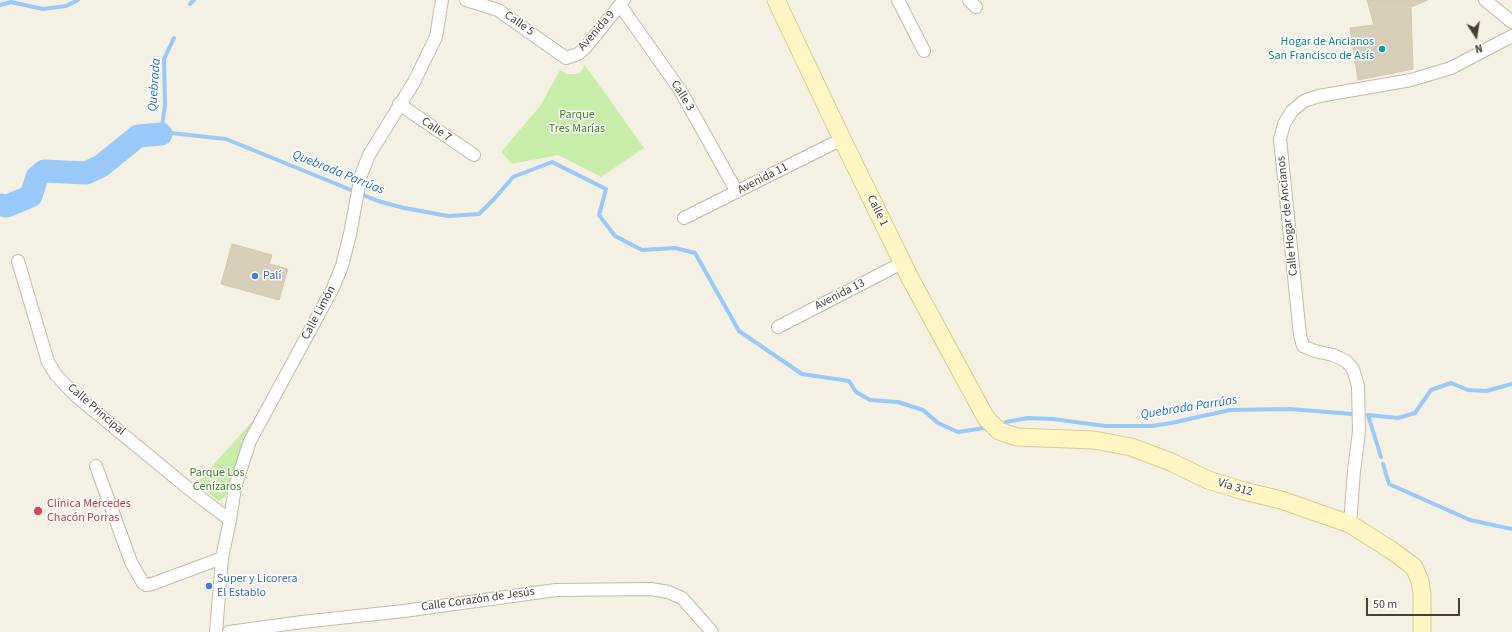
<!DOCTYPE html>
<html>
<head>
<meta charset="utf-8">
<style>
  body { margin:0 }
  #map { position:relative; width:1512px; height:632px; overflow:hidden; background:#f4f1e4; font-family:"Source Sans 3",sans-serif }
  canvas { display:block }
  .north { position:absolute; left:1456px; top:16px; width:40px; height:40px; -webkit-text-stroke:3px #fff; paint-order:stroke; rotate:168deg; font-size:11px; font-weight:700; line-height:16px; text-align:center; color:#474133 }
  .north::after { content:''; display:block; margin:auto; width:14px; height:18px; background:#474133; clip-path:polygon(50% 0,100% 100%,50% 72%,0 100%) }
  .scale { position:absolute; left:1366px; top:598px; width:94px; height:18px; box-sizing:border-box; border:2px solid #474133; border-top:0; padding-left:5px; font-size:12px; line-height:14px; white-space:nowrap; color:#474133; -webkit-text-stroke:3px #fff; paint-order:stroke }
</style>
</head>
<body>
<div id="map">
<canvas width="1512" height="632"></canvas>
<div class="north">N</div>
<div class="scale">50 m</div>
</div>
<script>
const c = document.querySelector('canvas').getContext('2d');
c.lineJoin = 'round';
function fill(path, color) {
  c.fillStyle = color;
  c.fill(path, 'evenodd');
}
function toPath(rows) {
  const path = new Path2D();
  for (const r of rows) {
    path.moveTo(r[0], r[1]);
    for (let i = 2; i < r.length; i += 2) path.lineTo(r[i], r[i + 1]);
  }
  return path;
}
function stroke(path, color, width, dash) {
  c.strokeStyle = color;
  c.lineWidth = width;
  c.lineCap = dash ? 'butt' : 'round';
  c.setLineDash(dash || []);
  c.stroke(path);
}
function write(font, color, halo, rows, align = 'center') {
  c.font = font + ' "Source Sans 3",sans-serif';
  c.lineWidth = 3;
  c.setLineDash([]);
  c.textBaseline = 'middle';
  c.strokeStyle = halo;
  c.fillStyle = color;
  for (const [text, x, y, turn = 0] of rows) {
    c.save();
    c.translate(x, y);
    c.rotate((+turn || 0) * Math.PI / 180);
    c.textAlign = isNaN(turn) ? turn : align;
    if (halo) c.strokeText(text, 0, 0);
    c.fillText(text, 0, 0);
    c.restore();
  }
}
fill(toPath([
  [585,65,644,148,601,177,558,155,512,164,501,152,540,106,560,70,567,74,575,74,580,73],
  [257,416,225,497,218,501,197,483]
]), '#c8eda8');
stroke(toPath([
  [190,4,194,0],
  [0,5,11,2,43,9,66,6,78,0],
  [174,38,164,59,165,105,161,134,171,133,226,139,378,201,404,208,448,216,479,214,495,198,513,177,552,162,606,189,599,215,615,236,642,250,675,248,695,253,739,331,802,374,849,381,856,392,870,400,898,402,923,410,938,423,958,432,984,428],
  [1006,422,1028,418,1053,419,1105,426,1152,426,1171,423,1230,410,1290,409,1352,414],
  [1381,457,1368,415,1398,418,1415,413,1431,390,1451,383,1468,390,1486,391,1512,384],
  [1383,464,1389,484,1470,520,1512,529]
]), '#99c9f8', 4);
stroke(toPath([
  [0,205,7,206,31,196,37,177,44,171,86,173,101,166,138,136,161,134]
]), '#99c9f8', 23);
const building = toPath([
  [1367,0,1428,0,1411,7,1413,69,1358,80,1350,28,1374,25,1367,0],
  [232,244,272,255,269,264,288,269,279,300,221,284,232,244]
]);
fill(building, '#d7ceb9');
stroke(building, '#d3c7ab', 1);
const street = toPath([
  [466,0,498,10,566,58,578,54,585,48,624,0],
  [898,0,924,51],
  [969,0,976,7],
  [1485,0,1512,22],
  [620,5,680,90,737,192],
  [399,104,474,155],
  [684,218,842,139],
  [18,261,48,362,56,375,75,395,189,489,230,520],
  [778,327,902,263],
  [96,466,131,562,143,583,146,585,152,584,222,558],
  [1350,524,1354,471,1359,431,1358,386,1353,369,1346,361,1333,355,1315,351,1303,346,1300,335,1280,139,1284,124,1292,111,1304,101,1319,96,1411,80,1451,68,1512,36],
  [216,632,222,558,230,520,235,487,250,441,333,288,342,266,350,234,361,175,369,155,414,82,436,37,442,0],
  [229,632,302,622,404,611,556,590,651,589,668,592,682,598,712,632]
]);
const secondary = toPath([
  [776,0,842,139,910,278,986,418,999,431,1017,437,1094,440,1131,447,1171,462,1208,480,1244,491,1281,500,1350,524,1391,550,1414,567,1420,581,1422,594,1422,632]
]);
stroke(street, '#c1baa6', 14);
stroke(secondary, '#d9cc8f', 19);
stroke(street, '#fff', 12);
stroke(secondary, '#fff6c4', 17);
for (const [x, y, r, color] of [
  [1382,49,4,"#0f9aa8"],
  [255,276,4,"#3f7fe0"],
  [38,511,5,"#e0444e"],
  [209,586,4,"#3f7fe0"]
]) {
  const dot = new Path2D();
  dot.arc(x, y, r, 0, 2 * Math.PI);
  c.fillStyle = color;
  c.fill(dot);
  stroke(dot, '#fff', 1.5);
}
write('12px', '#474133', '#fff', [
  ["Calle 5",519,24,35],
  ["Avenida 9",597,31,-49],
  ["Calle 3",682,96,58],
  ["Calle 7",436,130,34],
  ["Avenida 11",763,179,-27],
  ["Calle 1",877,211,64],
  ["Calle Hogar de Ancianos",1288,216,-96],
  ["Avenida 13",840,295,-27],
  ["Calle Limón",319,313,-62],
  ["Calle Principal",96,410,41],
  ["Vía 312",1235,488,16],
  ["Calle Corazón de Jesús",478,600,-8]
]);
write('12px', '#0d838f', '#fff', [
  ["Hogar de Ancianos",1374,42],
  ["San Francisco de Asís",1374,56]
], 'right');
write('12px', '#3c8020', '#fff', [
  ["Parque",577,115],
  ["Tres Marías",577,129],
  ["Parque Los",217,473],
  ["Cenízaros",217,487]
]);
write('12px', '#366cbe', '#fff', [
  ["Palí",263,276],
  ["Super y Licorera",217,579],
  ["El Establo",217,593]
], 'left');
write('12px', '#be3a42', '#fff', [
  ["Clínica Mercedes",47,504],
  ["Chacón Porras",47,518]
], 'left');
write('italic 13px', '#216ebf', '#fff', [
  ["Quebrada",155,85,-86],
  ["Quebrada Parrúas",338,173,22],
  ["Quebrada Parrúas",1189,408,-9]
]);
</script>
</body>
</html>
